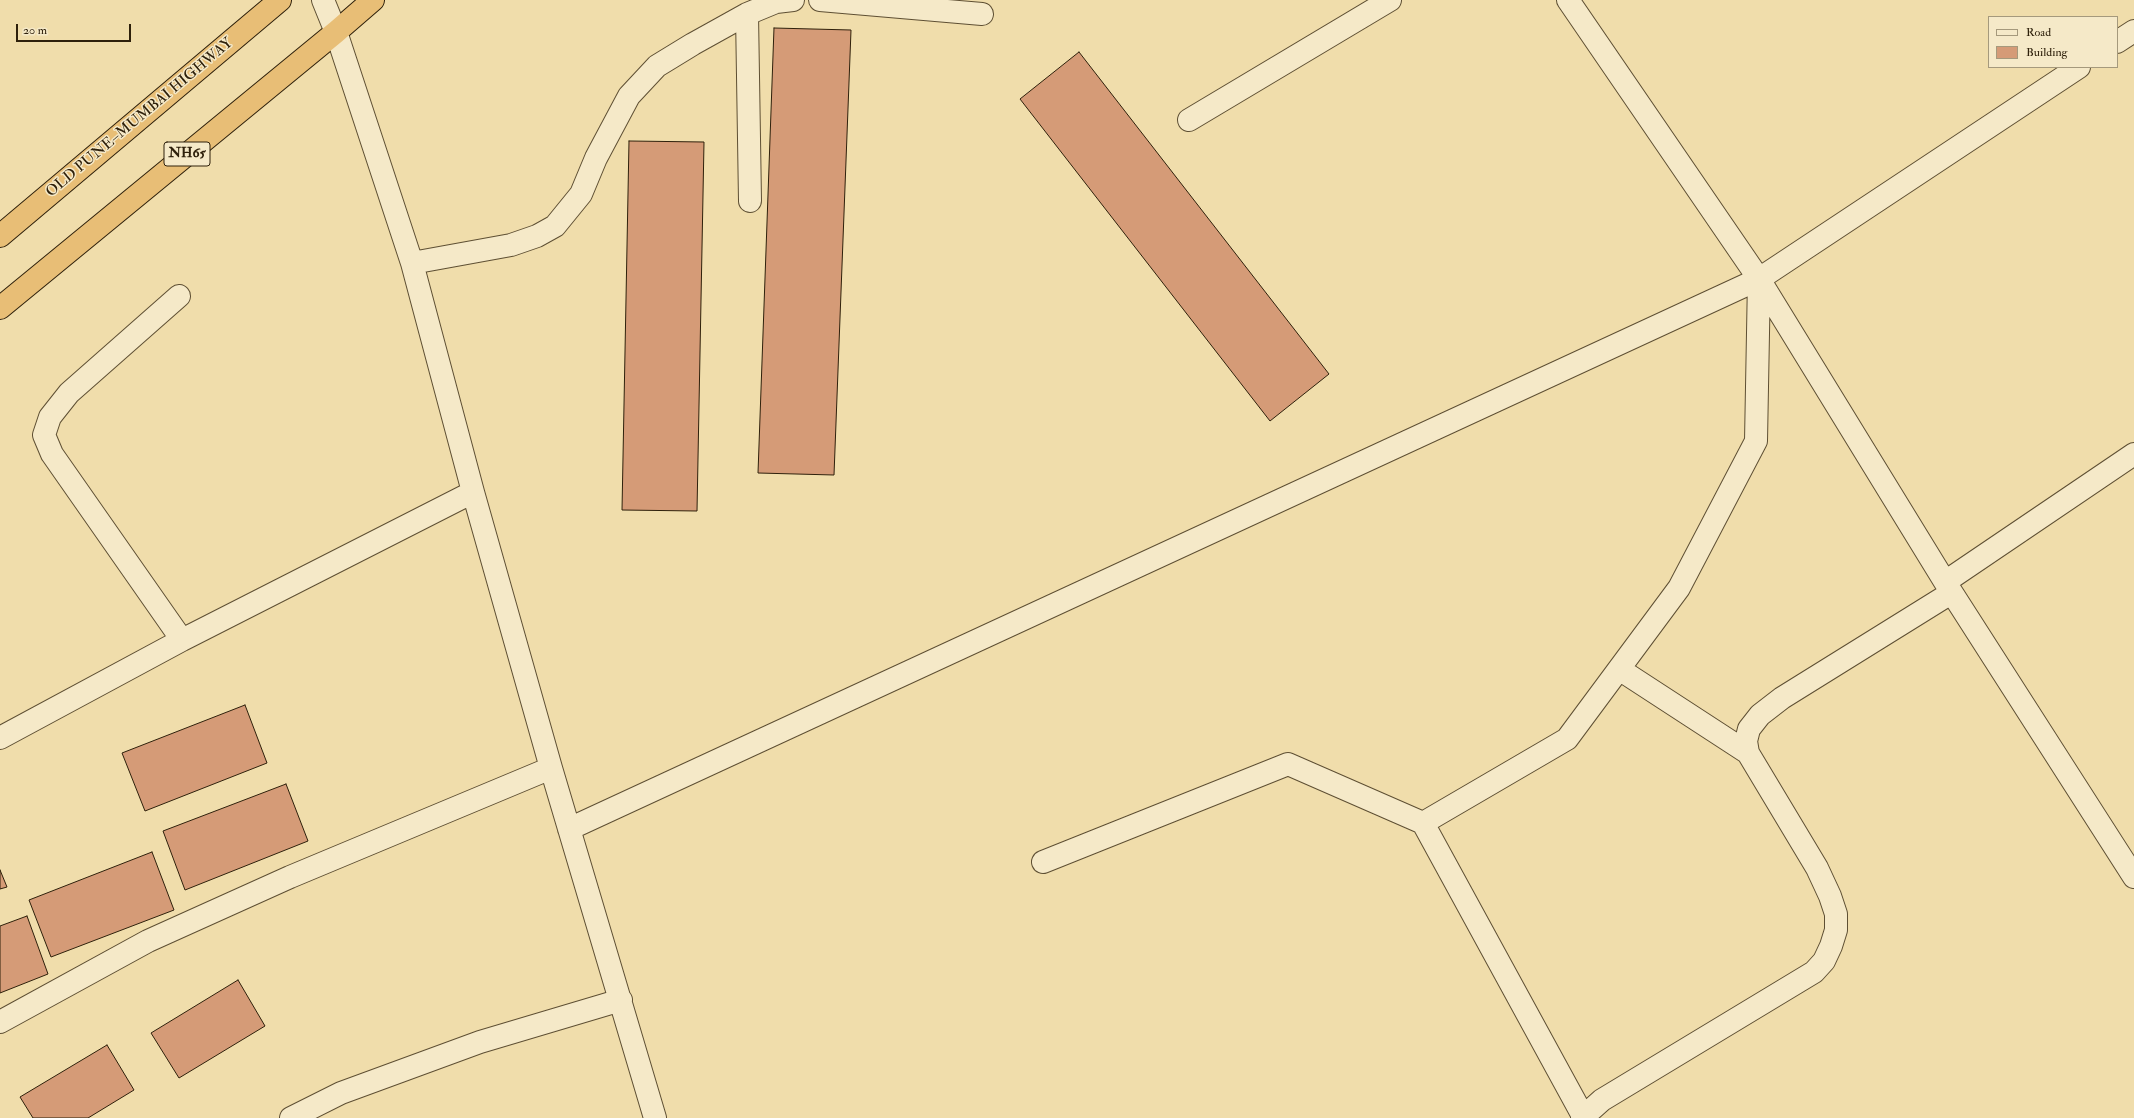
<!DOCTYPE html>
<html>
<head>
<meta charset="utf-8">
<style>
  body { margin:0 }
  #map { position:relative; width:2134px; height:1118px; overflow:hidden; background:#f0ddab; font-family:"IM FELL Double Pica",serif }
  canvas { display:block }
  .legend { position:absolute; left:1988px; top:16px; width:130px; height:52px; box-sizing:border-box; background:#f5e9c8; border:1px solid #a5997c; margin:0; padding:5px 7px; list-style:none; font-size:12px; color:#2e200b }
  .legend li { display:flex; align-items:center; gap:8px; height:20px }
  .legend b { width:20px; border:1px solid #a5997c }
  .scale { position:absolute; left:16px; top:24px; width:115px; height:18px; box-sizing:border-box; border:2px solid #2e200b; border-top:0; padding-left:5px; font-size:12px; line-height:14px; white-space:nowrap; color:#2e200b; -webkit-text-stroke:3px #f5e9c8; paint-order:stroke }
</style>
</head>
<body>
<div id="map">
<canvas width="2134" height="1118"></canvas>
<ul class="legend">
<li><b style="height:5px;background:#f5e9c8"></b>Road</li>
<li><b style="height:11px;background:#d59b77"></b>Building</li>
</ul>
<div class="scale">20 m</div>
</div>
<script>
const c = document.querySelector('canvas').getContext('2d');
c.lineJoin = 'round';
function fill(path, color) {
  c.fillStyle = color;
  c.fill(path, 'evenodd');
}
function toPath(rows) {
  const path = new Path2D();
  for (const r of rows) {
    path.moveTo(r[0], r[1]);
    for (let i = 2; i < r.length; i += 2) path.lineTo(r[i], r[i + 1]);
  }
  return path;
}
function stroke(path, color, width, dash) {
  c.strokeStyle = color;
  c.lineWidth = width;
  c.lineCap = dash ? 'butt' : 'round';
  c.setLineDash(dash || []);
  c.stroke(path);
}
function write(font, color, halo, rows, align = 'center') {
  c.font = font + ' "IM FELL Double Pica",serif';
  c.lineWidth = 3;
  c.setLineDash([]);
  c.textBaseline = 'middle';
  c.strokeStyle = halo;
  c.fillStyle = color;
  for (const [text, x, y, turn = 0] of rows) {
    c.save();
    c.translate(x, y);
    c.rotate((+turn || 0) * Math.PI / 180);
    c.textAlign = isNaN(turn) ? turn : align;
    if (halo) c.strokeText(text, 0, 0);
    c.fillText(text, 0, 0);
    c.restore();
  }
}
const building = toPath([
  [774,28,851,30,834,475,758,473,774,28],
  [1079,52,1329,374,1270,421,1020,99,1079,52],
  [629,141,704,142,697,511,622,510,629,141],
  [245,705,267,763,145,811,122,753,245,705],
  [286,784,308,841,185,890,163,831,286,784],
  [152,852,174,910,51,957,29,900,152,852],
  [0,870,7,887,0,889,0,870],
  [27,916,48,974,0,993,0,926,27,916],
  [238,980,265,1026,179,1078,151,1033,238,980],
  [107,1045,134,1090,88,1118,33,1118,20,1097,107,1045]
]);
fill(building, '#d59b77');
stroke(building, '#2e200b', 1);
const minor = toPath([
  [323,0,336,32,412,263,473,492,551,768,655,1118],
  [820,0,982,14],
  [1568,0,1759,279,1945,582,2134,877],
  [747,14,750,201],
  [2117,42,2134,31],
  [1189,120,1390,0],
  [412,263,511,245,537,236,555,226,581,194,596,158,629,96,657,66,693,44,747,14,776,2,793,0],
  [179,296,69,393,50,417,44,435,52,454,182,640],
  [1945,582,2134,454],
  [1619,669,1748,753],
  [0,738,182,640,473,492],
  [569,829,1759,279,2079,67],
  [1043,862,1288,764,1423,823],
  [0,1022,148,941,290,877,551,768],
  [1583,1116,1423,823,1567,739,1679,588,1756,441,1759,279],
  [291,1118,341,1093,480,1042,621,1000],
  [1582,1118,1602,1100,1814,972,1824,961,1831,946,1836,930,1836,914,1830,896,1817,868,1748,753,1746,741,1749,729,1760,715,1782,698,1951,593]
]);
const highway = toPath([
  [0,236,280,0],
  [0,308,336,32,373,0]
]);
stroke(minor, '#5e4f33', 24);
stroke(highway, '#2e200b', 24);
stroke(minor, '#f5e9c8', 22);
stroke(highway, '#e8be76', 22);
for (const [x, y, w] of [
  [187,154,46]
]) {
  const box = new Path2D();
  box.roundRect(x - w / 2, y - 12, w, 24, 3);
  c.fillStyle = '#f5e9c8';
  c.fill(box);
  stroke(box, '#2e200b', 1);
}
write('bold 14px', '#2e200b', null, [
  ["NH65",187,154]
]);
write('15px', '#2e200b', '#f5e9c8', [
  ["OLD PUNE–MUMBAI HIGHWAY",140,118,-40]
]);
</script>
</body>
</html>
